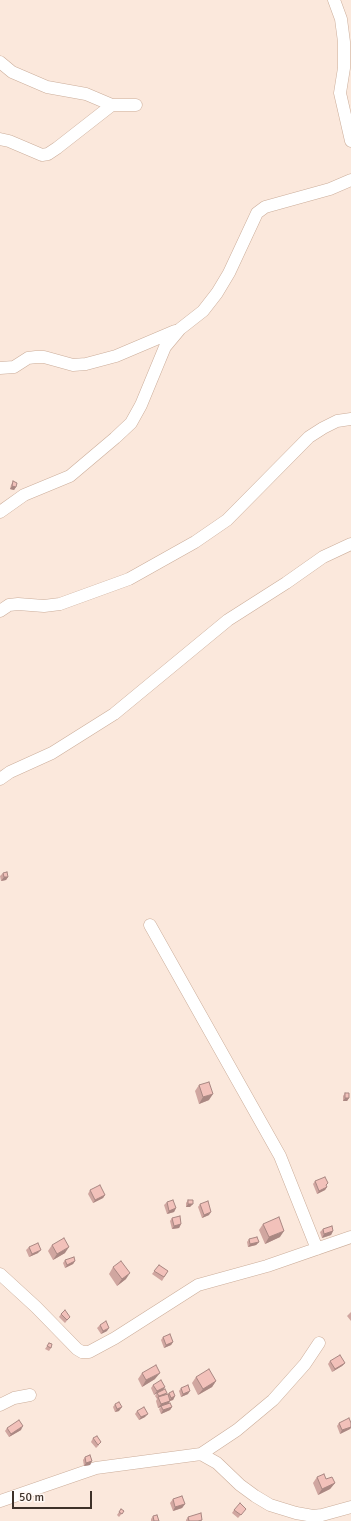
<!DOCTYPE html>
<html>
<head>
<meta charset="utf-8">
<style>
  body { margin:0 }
  #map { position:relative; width:351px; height:1521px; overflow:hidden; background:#fbe8dc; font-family:Signika,sans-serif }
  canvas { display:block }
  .scale { position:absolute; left:12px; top:1491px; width:80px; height:18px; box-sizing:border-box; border:2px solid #3d3129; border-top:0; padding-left:5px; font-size:12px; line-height:14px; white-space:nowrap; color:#3d3129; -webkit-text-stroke:3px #fff8f4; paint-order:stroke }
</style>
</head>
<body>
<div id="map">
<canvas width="351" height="1521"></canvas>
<div class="scale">50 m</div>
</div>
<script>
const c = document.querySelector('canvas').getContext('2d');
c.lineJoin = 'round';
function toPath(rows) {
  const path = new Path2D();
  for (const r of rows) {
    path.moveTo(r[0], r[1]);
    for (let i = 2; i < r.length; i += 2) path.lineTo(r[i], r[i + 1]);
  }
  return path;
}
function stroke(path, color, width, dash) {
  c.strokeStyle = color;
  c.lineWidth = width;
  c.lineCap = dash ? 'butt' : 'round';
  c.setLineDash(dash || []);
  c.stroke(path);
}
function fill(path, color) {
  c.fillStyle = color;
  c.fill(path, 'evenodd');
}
const minor = toPath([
  [334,0,341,19,344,42,344,68,340,93,351,141],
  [0,62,12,72,47,87,86,94,112,105,136,105],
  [0,139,9,141,42,155,48,154,57,148,112,105],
  [0,368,14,367,28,358,36,357,44,357,73,365,86,364,116,356,175,331],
  [0,512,24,495,70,476,115,438,131,423,141,405,165,347,180,329,203,311,217,293,229,273,257,213,265,207,330,189,351,180],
  [0,611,9,605,18,604,44,606,60,604,129,579,195,542,227,520,309,437,323,428,337,421,351,419],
  [0,779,10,772,52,753,114,714,228,620,286,583,323,557,351,544],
  [150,925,280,1156,317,1249],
  [0,1274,36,1307,77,1349,82,1352,89,1352,115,1338,198,1285,267,1266,351,1237],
  [0,1405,14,1398,30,1395],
  [201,1454,217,1463,240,1485,255,1496,270,1505,296,1513,313,1516,322,1515,351,1507],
  [0,1501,96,1468,201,1454,237,1430,273,1400,305,1364,319,1343]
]);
stroke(minor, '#cbad9a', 13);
stroke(minor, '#fff', 12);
fill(toPath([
  [13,481,16,487,14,490,10,489,11,485],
  [3,873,8,877,6,880,1,881,0,876],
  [199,1085,209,1100,199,1104,195,1091],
  [345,1093,349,1098,347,1101,343,1101,343,1096],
  [315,1181,327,1186,327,1187,325,1190,317,1194,313,1184],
  [90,1190,105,1195,103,1198,93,1203,88,1194],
  [188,1200,190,1207,186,1207,186,1203],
  [167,1202,176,1208,174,1212,167,1214,164,1205],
  [200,1204,209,1215,202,1218,198,1207],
  [172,1218,181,1224,179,1228,172,1229,170,1221],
  [263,1224,280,1237,265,1244,259,1230],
  [323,1229,333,1231,331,1235,322,1238,320,1232],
  [249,1239,259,1242,256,1245,248,1247,247,1242],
  [52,1245,65,1253,53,1260,48,1251],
  [29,1247,38,1253,29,1257,26,1250],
  [65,1260,75,1261,73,1264,65,1268,63,1263],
  [159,1265,168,1271,162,1281,152,1274],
  [113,1267,126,1279,117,1286,109,1274],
  [351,1312,351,1321,347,1316],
  [61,1314,70,1317,65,1323,59,1317],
  [100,1325,107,1331,101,1334,97,1328],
  [163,1337,173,1342,171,1345,164,1348,161,1340],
  [49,1343,51,1348,49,1351,45,1349],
  [330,1361,345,1363,342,1366,332,1372,328,1364],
  [142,1373,155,1379,142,1387,138,1379],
  [196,1377,216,1381,212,1387,198,1395,192,1383],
  [153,1385,165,1387,163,1390,165,1395,168,1394,169,1393,175,1396,173,1400,170,1401,168,1403,172,1407,170,1410,161,1414,159,1409,161,1407,158,1408,156,1401,157,1399,155,1396,157,1393,154,1395,151,1388],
  [181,1388,188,1394,181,1397,179,1391],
  [115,1404,119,1411,115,1412,113,1407],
  [137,1411,145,1417,139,1420,135,1414],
  [339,1423,351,1423,351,1428,350,1429,340,1434,337,1426],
  [7,1428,21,1430,9,1437,5,1431],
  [93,1438,99,1445,96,1448,91,1442],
  [85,1457,92,1461,90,1465,84,1466,83,1460],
  [317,1477,326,1479,335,1483,330,1489,318,1495,313,1483],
  [173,1499,185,1504,182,1508,173,1511,170,1503],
  [121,1509,124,1511,119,1517,117,1515],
  [246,1509,238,1518,232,1513,234,1510],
  [153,1516,159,1521,151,1521,151,1519],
  [188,1517,202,1520,201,1521,186,1521,186,1520]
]), '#d0a6a0');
fill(toPath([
  [12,486,16,487,14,490,10,489],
  [4,877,8,877,6,880,1,881],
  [213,1094,209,1100,199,1104,203,1097],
  [345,1098,349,1098,347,1101,343,1101],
  [327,1187,325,1190,317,1194,319,1191],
  [105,1195,103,1198,93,1203,95,1200],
  [188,1204,193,1204,190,1207,186,1207],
  [176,1208,174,1212,167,1214,169,1211],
  [211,1212,209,1215,202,1218,204,1215],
  [181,1224,179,1228,172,1229,174,1226],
  [284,1231,280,1237,265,1244,269,1237],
  [333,1231,331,1235,322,1238,324,1234],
  [259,1242,256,1245,248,1247,250,1244],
  [69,1247,65,1253,53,1260,57,1254],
  [41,1250,38,1253,29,1257,32,1254],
  [75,1261,73,1264,65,1268,67,1265],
  [130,1273,126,1279,117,1286,122,1279],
  [109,1328,107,1331,101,1334,103,1331],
  [173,1342,171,1345,164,1348,166,1345],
  [345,1363,342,1366,332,1372,335,1369],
  [160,1373,155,1379,142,1387,146,1380],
  [216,1381,212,1387,198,1395,203,1389],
  [165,1387,163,1390,154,1395,157,1391],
  [190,1391,188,1394,181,1397,183,1394],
  [167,1393,164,1396,158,1397,157,1399,159,1396],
  [175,1396,173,1400,169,1401,171,1398],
  [170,1401,168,1404,158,1408,161,1404],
  [122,1407,119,1411,115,1412,117,1409],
  [172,1407,170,1410,161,1414,163,1410],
  [148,1414,145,1417,139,1420,141,1417],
  [23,1426,21,1430,9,1437,11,1434],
  [351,1427,350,1429,340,1434,342,1430],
  [92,1461,90,1465,84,1466,86,1463],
  [335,1483,330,1489,318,1495,322,1489],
  [185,1504,182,1508,173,1511,175,1507]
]), '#a98782');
const building = toPath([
  [13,481,17,483,16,487,12,486,13,481],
  [7,872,8,877,4,877,3,873,7,872],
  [209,1082,213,1094,203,1097,199,1085,209,1082],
  [345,1093,349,1093,349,1098,345,1098,345,1093],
  [325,1177,328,1183,326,1185,327,1187,319,1191,315,1181,325,1177],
  [100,1185,105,1195,95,1200,90,1190,100,1185],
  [173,1200,176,1208,169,1211,167,1202,173,1200],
  [188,1200,193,1200,193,1204,188,1204,188,1200],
  [208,1201,211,1212,204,1215,200,1204,208,1201],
  [180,1216,181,1224,174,1226,172,1218,180,1216],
  [279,1217,284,1231,269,1237,263,1224,279,1217],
  [332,1226,333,1231,324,1234,323,1229,332,1226],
  [257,1237,259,1242,250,1244,249,1239,257,1237],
  [64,1238,69,1247,57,1254,52,1245,64,1238],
  [38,1243,41,1250,32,1254,29,1247,38,1243],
  [74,1257,75,1261,67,1265,65,1260,74,1257],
  [121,1261,130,1273,122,1279,113,1267,121,1261],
  [159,1265,168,1271,164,1277,154,1271,159,1265],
  [65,1310,70,1317,67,1320,61,1314,65,1310],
  [106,1321,109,1328,103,1331,100,1325,106,1321],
  [170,1334,173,1342,166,1345,163,1337,170,1334],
  [49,1343,52,1344,51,1348,47,1346,49,1343],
  [340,1355,345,1363,335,1369,330,1361,340,1355],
  [156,1365,160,1373,146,1380,142,1373,156,1365],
  [209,1369,216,1381,203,1389,196,1377,209,1369],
  [161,1380,165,1387,157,1391,153,1385,161,1380],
  [188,1385,190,1391,183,1394,181,1388,188,1385],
  [165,1389,167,1393,159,1396,157,1393,165,1389],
  [173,1391,175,1396,171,1398,169,1393,173,1391],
  [168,1394,170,1401,161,1404,158,1397,168,1394],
  [119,1402,122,1407,117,1409,115,1404,119,1402],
  [170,1403,172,1407,163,1410,161,1406,170,1403],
  [144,1407,148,1414,141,1417,137,1411,144,1407],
  [349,1418,351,1423,351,1427,342,1430,339,1423,349,1418],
  [19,1420,23,1426,11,1434,7,1428,19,1420],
  [97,1436,101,1442,98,1445,93,1438,97,1436],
  [90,1455,92,1461,86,1463,85,1457,90,1455],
  [324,1474,326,1479,332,1477,335,1483,322,1489,317,1477,324,1474],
  [182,1496,185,1504,175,1507,173,1499,182,1496],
  [240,1503,246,1509,241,1515,234,1510,240,1503],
  [121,1509,124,1511,122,1514,119,1512,121,1509],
  [201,1513,202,1520,198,1521,189,1521,188,1517,201,1513],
  [157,1515,159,1521,154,1521,153,1516,157,1515]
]);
fill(building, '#f2c1ba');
stroke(building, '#a98782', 1);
</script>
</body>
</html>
